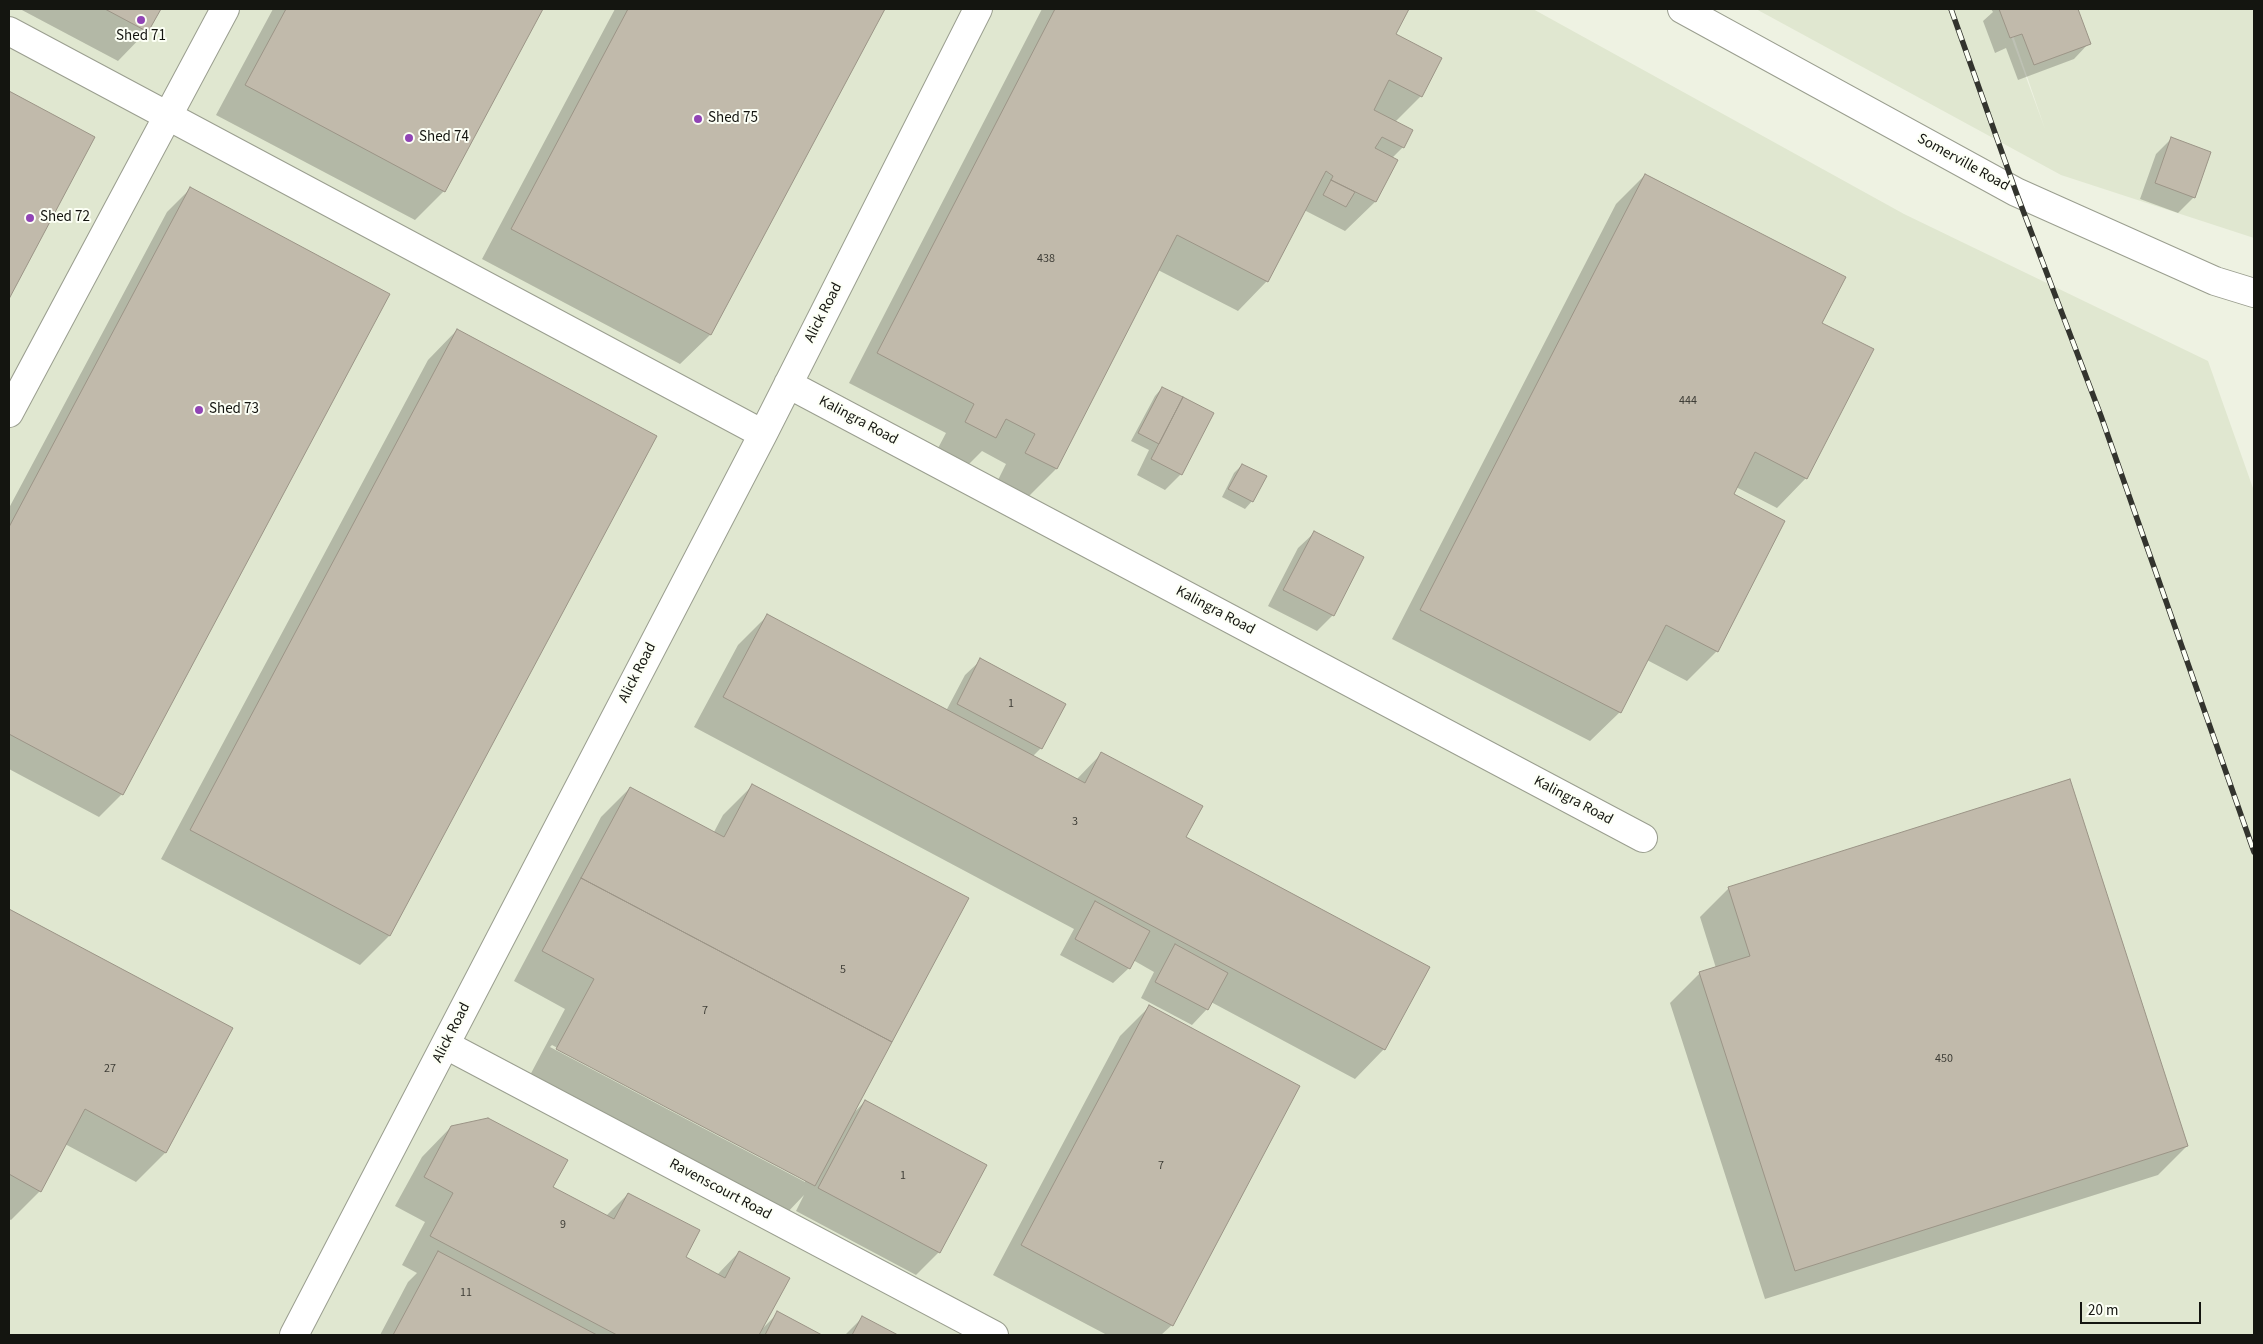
<!DOCTYPE html>
<html>
<head>
<meta charset="utf-8">
<style>
  body { margin:0 }
  #map { position:relative; width:2263px; height:1344px; overflow:hidden; background:#eef2e2; font-family:"Source Sans 3",sans-serif }
  canvas { display:block }
  .frame { position:absolute; inset:0; border:10px solid #141510; pointer-events:none }
  .scale { position:absolute; left:2080px; top:1302px; width:121px; height:22px; box-sizing:border-box; border:2px solid #141510; border-top:0; padding-left:6px; font-size:15px; line-height:18px; white-space:nowrap; color:#141510; -webkit-text-stroke:4px #fcfff5; paint-order:stroke }
</style>
</head>
<body>
<div id="map">
<canvas width="2263" height="1344"></canvas>
<div class="frame"></div>
<div class="scale">20 m</div>
</div>
<script>
const c = document.querySelector('canvas').getContext('2d');
c.lineJoin = 'round';
function fill(path, color) {
  c.fillStyle = color;
  c.fill(path, 'evenodd');
}
function toPath(rows) {
  const path = new Path2D();
  for (const r of rows) {
    path.moveTo(r[0], r[1]);
    for (let i = 2; i < r.length; i += 2) path.lineTo(r[i], r[i + 1]);
  }
  return path;
}
function stroke(path, color, width, dash) {
  c.strokeStyle = color;
  c.lineWidth = width;
  c.lineCap = dash ? 'butt' : 'round';
  c.setLineDash(dash || []);
  c.stroke(path);
}
function write(font, color, halo, rows, align = 'center') {
  c.font = font + ' "Source Sans 3",sans-serif';
  c.lineWidth = 4;
  c.setLineDash([]);
  c.textBaseline = 'middle';
  c.strokeStyle = halo;
  c.fillStyle = color;
  for (const [text, x, y, turn = 0] of rows) {
    c.save();
    c.translate(x, y);
    c.rotate((+turn || 0) * Math.PI / 180);
    c.textAlign = isNaN(turn) ? turn : align;
    if (halo) c.strokeText(text, 0, 0);
    c.fillText(text, 0, 0);
    c.restore();
  }
}
fill(toPath([
  [9,9,1533,9,1904,214,2208,361,2254,491,2254,1335,9,1335],
  [1756,9,2001,9,2045,129,2004,9,2254,9,2254,238,2061,175]
]), '#e0e7d0');
fill(toPath([
  [20,9,159,9,147,31,118,61],
  [273,9,541,9,444,191,415,220,216,115],
  [615,9,883,9,710,335,680,364,482,259],
  [1042,9,1408,9,1394,35,1421,96,1395,122,1411,131,1403,147,1392,158,1396,160,1375,202,1345,231,1304,210,1267,281,1238,311,1158,270,1056,469,1027,498,997,482,1006,464,982,451,966,467,936,452,946,433,849,383],
  [1991,9,2076,9,2089,43,2074,59,2018,80,2006,48,1995,53,1983,21,1993,12],
  [9,93,93,138,9,296],
  [2171,139,2194,197,2178,213,2140,199,2156,154],
  [1645,175,1821,323,1806,478,1777,508,1736,487,1732,495,1717,651,1687,681,1647,660,1620,712,1590,741,1392,639,1616,204],
  [190,189,122,794,99,817,9,769,9,508,167,212],
  [457,330,389,936,360,965,161,859,428,360],
  [1162,388,1181,474,1165,490,1137,475,1149,450,1131,441,1155,396],
  [1242,465,1252,501,1245,509,1222,497,1234,473],
  [1314,533,1333,615,1317,631,1268,606,1298,548],
  [767,616,946,711,965,675,981,660,1041,748,1032,757,1076,780,1102,753,1384,1049,1355,1079,1211,1002,1207,1009,1192,1025,1141,998,1154,972,1133,960,1129,968,1113,983,1060,955,1074,929,694,727,738,645],
  [753,785,853,1114,865,1101,939,1252,916,1275,796,1211,804,1195,785,1215,528,1079,565,1009,514,981,601,817,630,788,714,832,723,815],
  [552,1045,805,1180,805,1182,550,1047],
  [1729,888,2187,1146,2158,1175,1765,1299,1670,1003,1700,973,1716,968,1700,917],
  [9,910,231,1028,165,1153,136,1182,65,1144,40,1191,11,1220,9,1219],
  [1149,1007,1172,1325,1161,1335,1107,1335,993,1275,1120,1036],
  [451,1127,552,1187,606,1216,628,1194,684,1258,717,1275,739,1252,762,1329,778,1313,820,1335,380,1335,408,1282,417,1273,402,1265,425,1222,395,1206,422,1157],
  [862,1318,895,1335,845,1335]
]), '#0003');
const building = toPath([
  [105,9,161,9,148,32,105,9],
  [286,9,543,9,445,192,245,85,286,9],
  [628,9,885,9,711,335,511,229,628,9],
  [1055,9,1409,9,1396,34,1442,58,1422,97,1389,80,1374,110,1413,130,1404,148,1382,137,1375,148,1398,160,1376,202,1331,180,1333,176,1326,171,1268,282,1177,235,1057,469,1025,453,1035,434,1006,419,996,438,965,422,974,404,877,353,1055,9],
  [1999,9,2078,9,2091,44,2034,65,2022,34,2010,38,1999,9],
  [9,91,95,137,9,299,9,91],
  [2171,137,2211,152,2195,198,2155,183,2171,137],
  [1645,174,1846,277,1822,323,1874,349,1807,479,1755,452,1734,494,1785,521,1718,652,1666,625,1621,713,1420,610,1645,174],
  [1331,180,1355,192,1346,207,1323,195,1331,180],
  [190,187,390,294,123,795,9,734,9,527,190,187],
  [457,329,657,436,390,936,190,830,457,329],
  [1162,387,1183,397,1159,444,1138,433,1162,387],
  [1183,397,1214,413,1182,475,1151,459,1183,397],
  [1242,464,1267,476,1253,502,1228,489,1242,464],
  [1314,531,1364,557,1334,616,1283,590,1314,531],
  [767,614,1085,783,1101,752,1203,806,1186,837,1430,967,1385,1050,723,697,767,614],
  [980,658,1066,704,1042,749,957,704,980,658],
  [2070,779,2188,1146,1795,1271,1699,972,1750,956,1728,887,2070,779],
  [752,784,969,898,892,1042,581,878,630,787,724,837,752,784],
  [581,878,892,1042,815,1186,556,1049,594,979,542,951,581,878],
  [1095,901,1150,931,1130,969,1075,939,1095,901],
  [9,909,233,1028,166,1153,85,1109,41,1192,9,1174,9,909],
  [1175,944,1228,973,1208,1010,1155,982,1175,944],
  [1149,1005,1300,1086,1173,1326,1021,1245,1149,1005],
  [865,1100,987,1165,940,1253,818,1188,865,1100],
  [488,1118,568,1160,553,1187,614,1219,628,1193,700,1230,686,1257,725,1278,739,1251,790,1278,759,1335,617,1335,430,1236,453,1193,424,1177,451,1126,488,1118],
  [438,1251,597,1335,393,1335,438,1251],
  [777,1311,822,1335,765,1335,777,1311],
  [862,1316,898,1335,852,1335,862,1316]
]);
fill(building, '#c1baab');
stroke(building, '#9c9587', 1);
const minor = toPath([
  [9,31,763,434],
  [788,384,1643,838],
  [9,413,225,9],
  [446,1045,994,1335],
  [294,1335,763,434,978,9]
]);
const major = toPath([
  [1682,9,2016,192,2215,281,2254,293]
]);
stroke(minor, '#9a9e8f', 30);
stroke(major, '#9a9e8f', 30);
stroke(minor, '#fff', 28);
stroke(major, '#fff', 28);
const rail = toPath([
  [1951,9,2016,192,2101,416,2254,852]
]);
stroke(rail, '#33342e', 5.5);
stroke(rail, '#fcfff5', 4, [11]);
for (const [x, y, r, color] of [
  [141,20,5,"#9144b5"],
  [698,119,5,"#9144b5"],
  [409,138,5,"#9144b5"],
  [30,218,5,"#9144b5"],
  [199,410,5,"#9144b5"]
]) {
  const dot = new Path2D();
  dot.arc(x, y, r, 0, 2 * Math.PI);
  c.fillStyle = color;
  c.fill(dot);
  stroke(dot, '#fcfff5', 2);
}
write('12px', '#3f3e37', null, [
  ["438",1046,259],
  ["444",1688,401],
  ["1",1011,704],
  ["3",1075,822],
  ["5",843,970],
  ["7",705,1011],
  ["450",1944,1059],
  ["27",110,1069],
  ["7",1161,1166],
  ["1",903,1176],
  ["9",563,1225],
  ["11",466,1293]
]);
write('15px', '#141510', '#fcfff5', [
  ["Shed 71",141,37,"center"],
  ["Shed 75",708,119],
  ["Shed 74",419,138],
  ["Shed 72",40,218],
  ["Shed 73",209,410]
], 'left');
write('15px', '#141510', '#fcfff5', [
  ["Somerville Road",1963,163,29],
  ["Alick Road",824,313,-63],
  ["Kalingra Road",858,421,28],
  ["Kalingra Road",1215,611,28],
  ["Alick Road",638,673,-63],
  ["Kalingra Road",1573,801,28],
  ["Alick Road",452,1033,-63],
  ["Ravenscourt Road",720,1190,28]
]);
</script>
</body>
</html>
